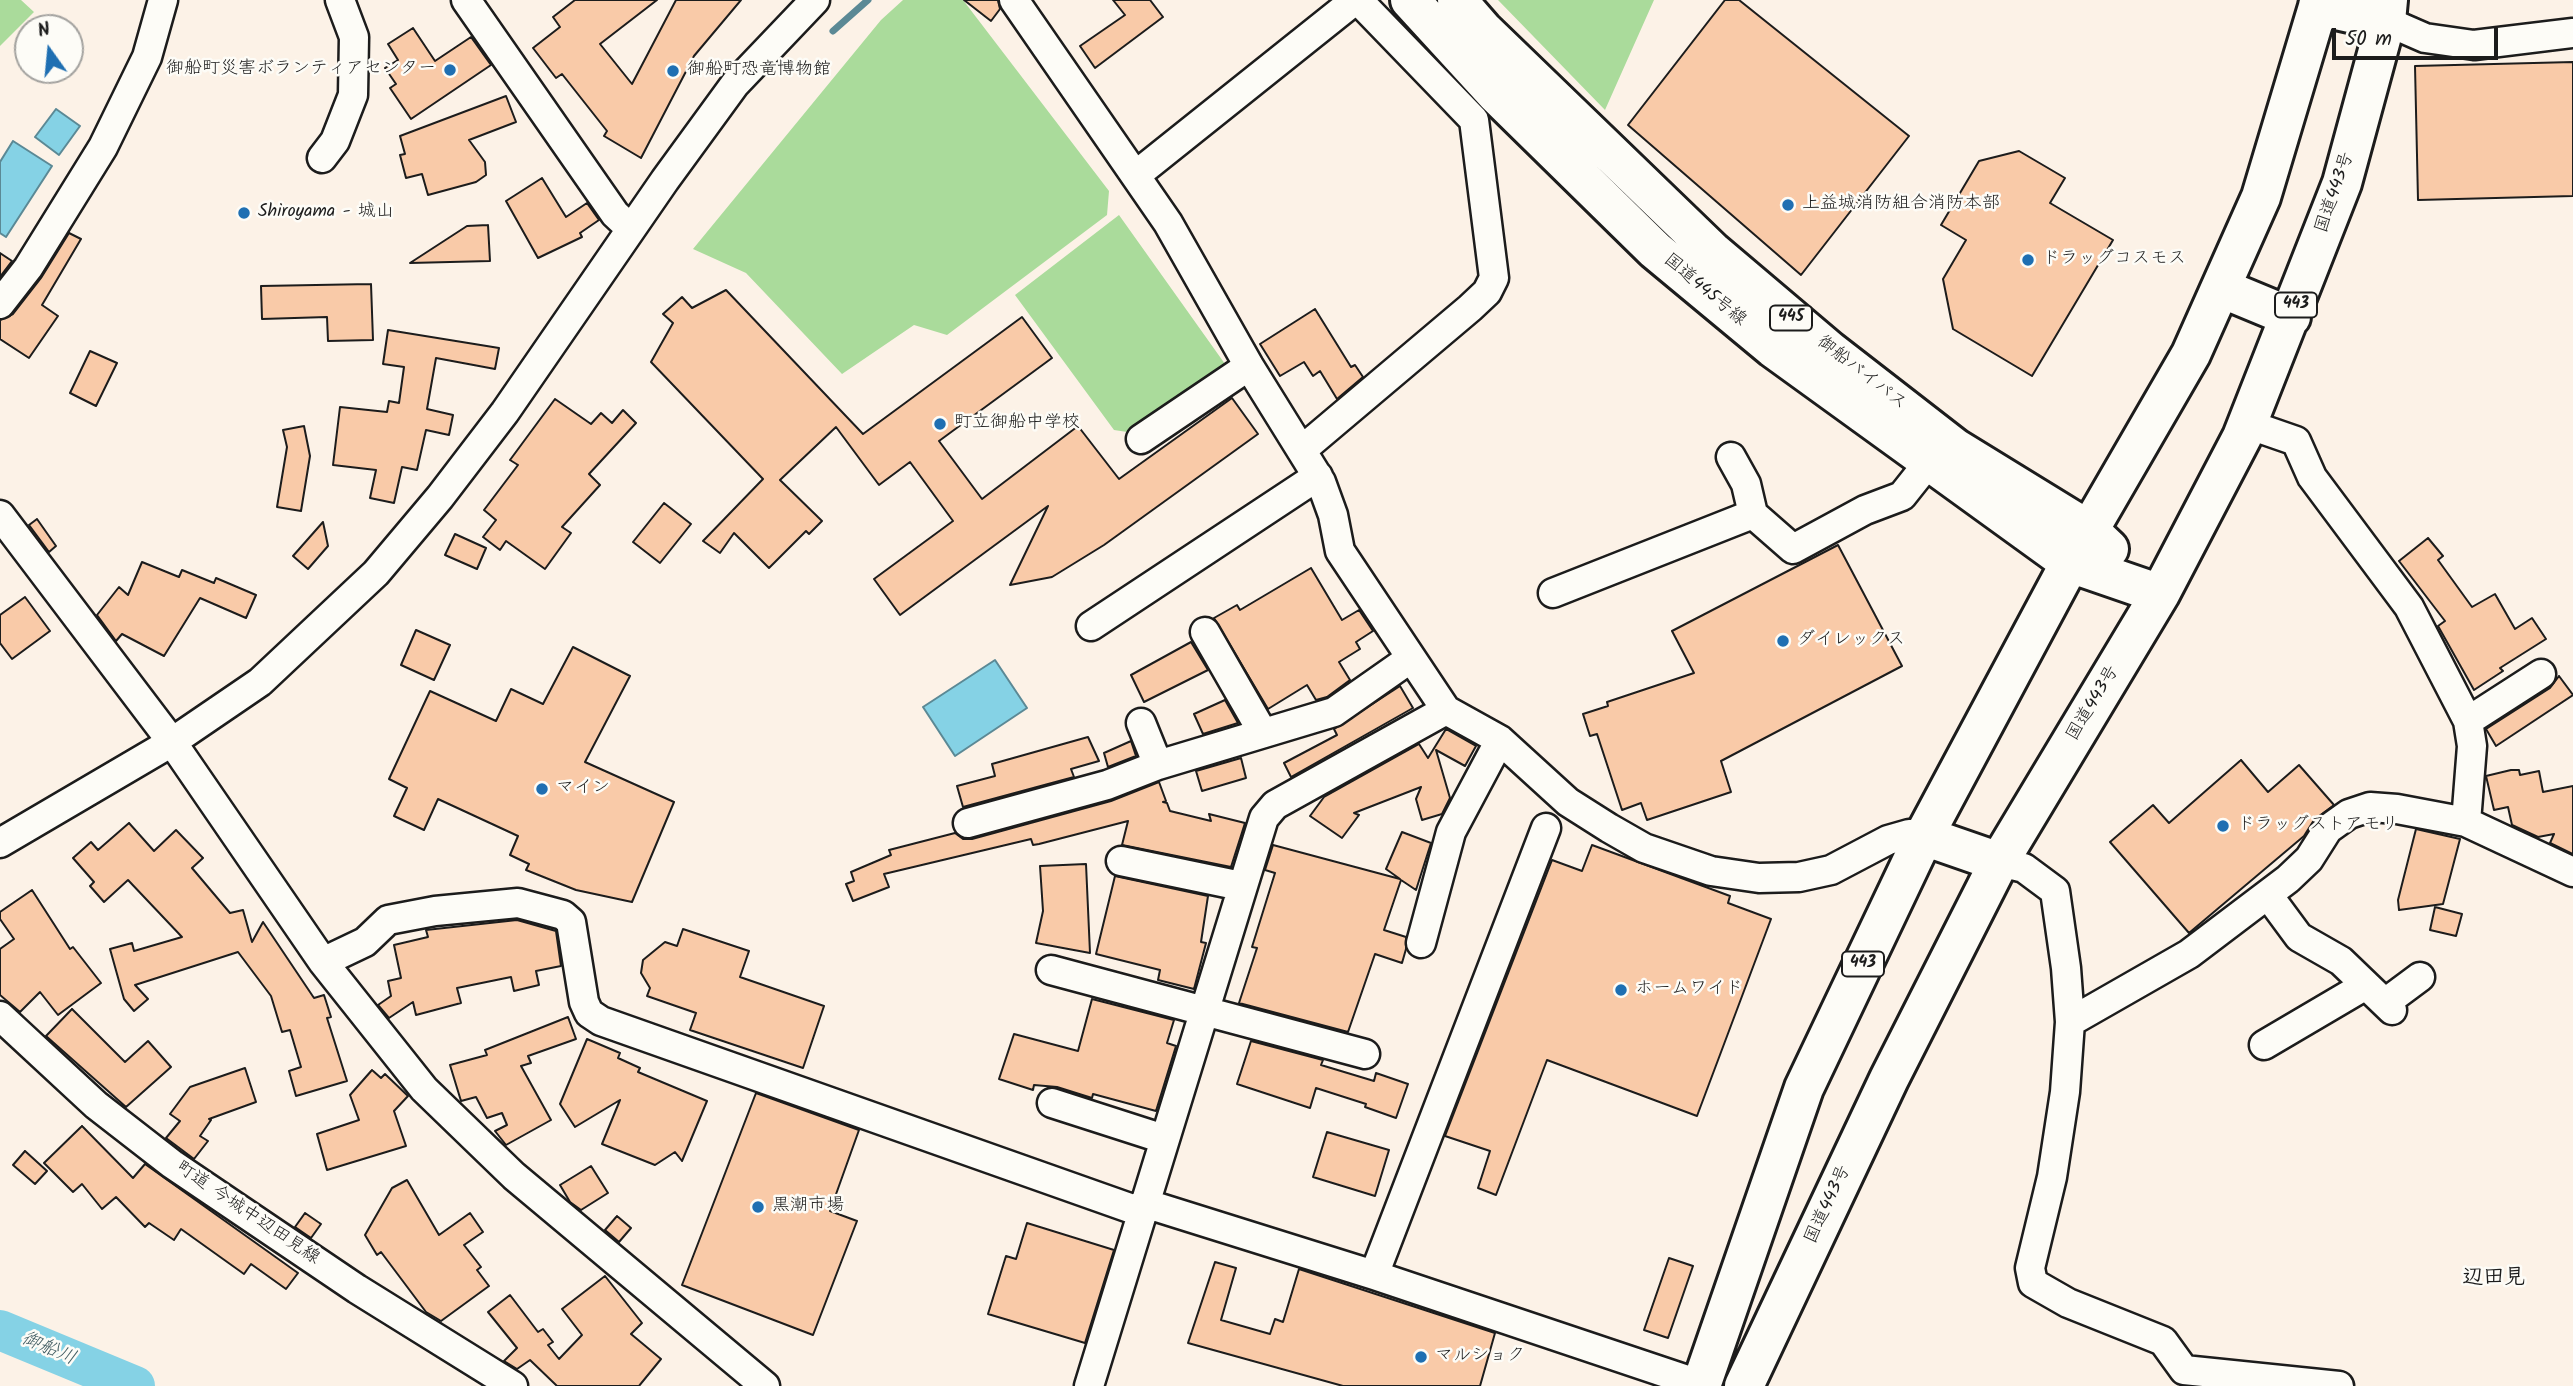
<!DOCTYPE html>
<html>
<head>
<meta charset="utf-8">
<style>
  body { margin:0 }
  #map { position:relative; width:2573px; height:1386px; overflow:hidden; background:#fcf2e7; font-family:Kalam,sans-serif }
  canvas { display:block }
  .north { position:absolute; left:14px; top:14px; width:70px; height:70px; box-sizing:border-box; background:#fdfcf7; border:2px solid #a3a29f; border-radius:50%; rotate:345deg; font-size:19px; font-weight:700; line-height:28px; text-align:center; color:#1c1c1c }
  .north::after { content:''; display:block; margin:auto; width:24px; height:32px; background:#1f6fb2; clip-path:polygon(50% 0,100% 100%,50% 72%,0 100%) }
  .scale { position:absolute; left:2332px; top:28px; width:166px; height:32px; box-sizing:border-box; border:4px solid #1c1c1c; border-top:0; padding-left:9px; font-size:21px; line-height:24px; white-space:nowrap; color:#1c1c1c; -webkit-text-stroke:5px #fdfcf7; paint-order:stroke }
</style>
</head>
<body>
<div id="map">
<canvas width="2573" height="1386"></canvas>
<div class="north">N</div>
<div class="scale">50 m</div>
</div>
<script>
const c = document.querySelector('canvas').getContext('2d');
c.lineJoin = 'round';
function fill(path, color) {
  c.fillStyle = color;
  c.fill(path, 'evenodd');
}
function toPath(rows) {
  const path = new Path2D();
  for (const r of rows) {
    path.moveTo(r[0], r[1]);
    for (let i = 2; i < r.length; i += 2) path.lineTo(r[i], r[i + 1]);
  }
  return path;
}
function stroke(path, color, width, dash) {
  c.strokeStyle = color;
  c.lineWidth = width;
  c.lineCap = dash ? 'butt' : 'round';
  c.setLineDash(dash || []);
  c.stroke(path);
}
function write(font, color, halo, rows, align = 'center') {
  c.font = font + ' Kalam,"Klee One",sans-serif';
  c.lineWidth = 5;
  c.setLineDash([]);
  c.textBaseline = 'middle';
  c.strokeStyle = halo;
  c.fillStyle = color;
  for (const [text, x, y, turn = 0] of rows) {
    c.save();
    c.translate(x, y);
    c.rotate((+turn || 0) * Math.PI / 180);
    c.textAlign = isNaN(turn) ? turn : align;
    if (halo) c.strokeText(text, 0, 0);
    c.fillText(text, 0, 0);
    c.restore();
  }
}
fill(toPath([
  [0,0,21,0,34,12,0,46],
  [903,0,963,0,1109,191,1107,215,947,335,914,325,842,374,746,273,693,249,881,20],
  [1498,0,1654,0,1605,110],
  [1119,215,1225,364,1134,433,1114,430,1015,295]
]), '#aadb9b');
const water = toPath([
  [56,109,80,126,59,155,35,137,56,109],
  [13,141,52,166,6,237,0,233,0,162,13,141],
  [995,660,1027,708,955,756,923,707,995,660]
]);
fill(water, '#85d2e5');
stroke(water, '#5b8995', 2);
stroke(toPath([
  [833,31,868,0]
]), '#5b8995', 7);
stroke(toPath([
  [0,1330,135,1386]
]), '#85d2e5', 40);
const building = toPath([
  [575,0,657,0,600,44,632,84,676,0,741,0,694,56,641,158,604,136,607,131,562,74,556,78,533,48,560,27,553,17,575,0],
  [964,0,998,0,1000,9,991,21,964,0],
  [1113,0,1150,0,1163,17,1095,68,1080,46,1125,15,1113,0],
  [1725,0,1739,0,1909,136,1801,275,1628,125,1725,0],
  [413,28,435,61,471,37,491,65,411,119,390,88,396,84,385,68,398,60,388,44,413,28],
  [2573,62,2573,196,2418,200,2415,66,2573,62],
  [506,96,516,122,469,140,485,162,486,175,476,182,428,195,422,174,406,178,400,155,405,154,400,136,506,96],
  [2019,151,2065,178,2050,203,2113,240,2032,376,1953,329,1943,279,1966,240,1941,225,1979,161,2019,151],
  [542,178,566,217,587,203,599,220,580,233,582,237,538,258,506,201,542,178],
  [488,225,490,261,410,263,467,226,488,225],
  [69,233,81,239,42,305,58,316,29,358,0,339,0,320,13,314,41,278,69,233],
  [0,253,12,261,0,277,0,253],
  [371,284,373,340,328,341,327,317,262,319,261,286,371,284],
  [726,290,863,434,1022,317,1052,358,939,441,982,499,1078,426,1119,479,1232,398,1258,434,1104,545,1052,577,1010,585,1048,506,900,615,874,579,953,521,910,462,879,485,836,427,780,480,822,521,809,534,806,531,769,568,734,533,720,553,703,541,763,479,651,362,673,323,663,314,682,297,692,308,726,290],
  [1315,309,1351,367,1355,365,1363,377,1337,399,1320,371,1313,376,1304,362,1280,376,1260,344,1315,309],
  [388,330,499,348,495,369,436,358,427,409,453,415,449,435,426,430,417,470,402,467,394,503,370,498,376,470,333,465,340,407,387,412,389,401,399,403,404,367,383,364,388,330],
  [90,351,117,363,96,406,70,393,90,351],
  [555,399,591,424,601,413,612,423,623,410,636,423,589,474,600,485,562,527,571,533,545,569,506,541,500,550,483,537,496,520,484,510,518,465,510,460,555,399],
  [304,426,310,456,301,511,277,507,287,447,283,430,304,426],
  [664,503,691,524,660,563,633,542,664,503],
  [37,519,56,546,49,552,29,525,37,519],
  [323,522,328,546,308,569,293,556,323,522],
  [455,534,486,548,477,569,445,555,455,534],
  [2428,538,2443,556,2438,560,2472,607,2495,594,2515,629,2532,618,2546,639,2500,668,2503,671,2474,690,2438,626,2445,621,2399,561,2428,538],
  [1838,545,1902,666,1721,761,1731,792,1647,820,1641,803,1622,810,1597,734,1590,736,1583,714,1608,706,1607,702,1694,673,1672,631,1838,545],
  [142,562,179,577,182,570,214,583,216,578,256,595,246,618,200,598,164,656,122,634,116,641,97,615,119,587,128,595,142,562],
  [1311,568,1342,620,1359,610,1373,631,1356,642,1360,649,1339,662,1350,680,1327,697,1316,700,1307,685,1268,709,1214,618,1237,605,1240,610,1311,568],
  [25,597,50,631,12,659,0,643,0,615,25,597],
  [416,630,450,645,434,680,401,665,416,630],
  [1191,642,1208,670,1144,702,1131,675,1191,642],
  [573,647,630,676,585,762,674,802,632,902,576,890,526,870,529,864,510,855,518,836,438,799,424,830,394,816,407,788,389,779,430,691,496,721,511,689,543,704,573,647],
  [2559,676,2573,695,2496,746,2486,729,2550,688,2559,676],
  [1400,686,1413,708,1291,777,1284,763,1337,735,1334,729,1400,686],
  [1225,700,1238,723,1203,734,1194,714,1225,700],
  [1446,729,1476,746,1465,766,1436,750,1450,798,1442,814,1422,820,1416,799,1421,787,1354,813,1359,815,1342,838,1310,816,1324,797,1419,744,1428,758,1446,729],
  [1088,737,1099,761,1071,769,1074,777,963,807,957,786,995,776,992,764,1088,737],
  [1131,741,1136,756,1108,767,1104,753,1131,741],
  [1241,758,1246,778,1202,791,1196,771,1241,758],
  [2241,760,2268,792,2299,765,2334,805,2314,820,2304,836,2189,933,2110,842,2153,805,2169,823,2241,760],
  [2511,770,2519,770,2520,775,2539,771,2543,792,2573,786,2573,854,2550,843,2554,834,2538,837,2512,825,2508,807,2494,810,2486,776,2511,770],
  [1159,782,1166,801,1163,802,1167,803,1170,811,1211,821,1209,814,1245,823,1231,867,1122,845,1128,821,1039,844,1033,845,1031,839,884,874,889,887,853,901,846,884,854,881,851,872,891,855,889,850,955,833,963,839,972,839,1111,801,1159,782],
  [129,823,154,851,176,830,203,858,192,868,230,913,243,910,252,942,263,922,314,998,324,995,331,1017,327,1018,347,1081,296,1096,289,1071,301,1067,290,1030,282,1032,271,996,238,952,135,985,148,999,134,1011,124,999,110,949,132,943,134,951,182,937,128,880,104,902,90,886,94,882,73,858,91,842,98,850,129,823],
  [2416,829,2460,839,2443,904,2399,910,2398,900,2416,829],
  [1402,832,1431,843,1416,890,1401,880,1384,930,1406,937,1406,949,1402,963,1375,954,1348,1032,1239,1003,1257,948,1252,947,1275,873,1265,870,1273,845,1400,879,1386,869,1402,832],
  [1592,845,1730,896,1728,903,1771,919,1697,1116,1547,1060,1496,1195,1478,1188,1490,1151,1445,1136,1552,860,1582,871,1592,845],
  [1086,864,1090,953,1036,943,1043,911,1040,866,1086,864],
  [1115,876,1208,896,1201,942,1206,943,1194,989,1158,980,1160,970,1096,954,1115,876],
  [32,890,70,949,73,947,101,983,58,1015,40,992,20,1012,0,995,0,949,14,939,0,919,0,912,32,890],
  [2435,907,2462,914,2456,936,2430,930,2435,907],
  [517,920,556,931,561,966,536,971,539,985,514,991,511,977,457,988,461,1003,416,1015,413,1002,389,1018,378,1005,391,996,388,981,401,978,394,945,428,937,426,930,517,920],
  [683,929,749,951,740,977,824,1006,803,1068,690,1030,696,1013,647,996,650,988,641,973,643,960,665,942,677,946,683,929],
  [1092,999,1174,1020,1167,1043,1176,1046,1156,1111,1093,1094,1092,1098,1057,1087,1034,1085,1033,1090,999,1079,1014,1034,1078,1051,1092,999],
  [72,1009,125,1062,148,1041,171,1067,126,1107,46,1036,72,1009],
  [568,1017,576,1039,528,1056,531,1063,521,1066,551,1120,506,1145,495,1131,507,1125,502,1113,487,1118,476,1097,461,1101,450,1065,487,1055,485,1050,568,1017],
  [587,1039,620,1053,618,1058,640,1068,638,1072,707,1101,682,1161,675,1152,655,1165,602,1144,620,1100,575,1127,560,1104,587,1039],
  [1251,1041,1323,1060,1321,1065,1374,1081,1376,1073,1408,1084,1396,1118,1365,1107,1366,1104,1316,1088,1310,1108,1237,1084,1251,1041],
  [245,1068,256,1102,209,1119,211,1120,200,1136,208,1141,194,1159,166,1138,180,1121,170,1114,190,1087,245,1068],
  [372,1070,381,1078,385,1074,408,1096,394,1111,406,1146,327,1170,317,1134,359,1120,350,1095,372,1070],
  [756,1093,859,1130,830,1211,857,1221,813,1335,682,1285,756,1093],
  [82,1126,133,1178,145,1164,298,1273,286,1289,251,1264,244,1274,181,1229,174,1240,149,1223,145,1227,116,1197,102,1209,82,1184,73,1192,44,1163,82,1126],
  [1327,1132,1389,1150,1375,1196,1313,1177,1327,1132],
  [25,1151,47,1171,35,1184,13,1165,25,1151],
  [591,1166,608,1193,581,1210,570,1202,560,1185,591,1166],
  [407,1180,439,1235,470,1213,483,1232,464,1245,481,1267,477,1270,489,1286,441,1321,426,1312,381,1252,377,1255,365,1235,392,1188,407,1180],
  [305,1213,321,1224,311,1238,295,1227,305,1213],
  [617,1216,631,1228,619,1242,605,1230,617,1216],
  [1027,1223,1114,1250,1085,1343,988,1314,1006,1256,1016,1259,1027,1223],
  [1669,1258,1693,1266,1668,1338,1644,1330,1669,1258],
  [1215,1262,1236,1268,1221,1320,1270,1334,1275,1319,1283,1322,1299,1269,1495,1333,1480,1386,1343,1386,1188,1343,1215,1262],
  [605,1276,642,1323,631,1334,661,1359,639,1386,557,1386,530,1360,517,1369,504,1361,517,1348,488,1312,510,1295,538,1332,543,1329,553,1342,548,1345,559,1359,582,1335,562,1309,605,1276]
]);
fill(building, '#f9caa8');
stroke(building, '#1c1c1c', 2);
const minor = toPath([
  [466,0,615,214,631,229],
  [1014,0,1168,223,1249,366,1321,482,1333,515,1340,551,1446,710,1500,740,1568,802,1609,828,1644,848,1711,871,1759,878,1799,877,1831,870,1888,840,1909,834,1924,836],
  [2386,21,2425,38,2474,45,2573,33],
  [322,158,335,141,353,95,354,37,340,0],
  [1136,175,1355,0],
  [0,304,28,268,103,147,147,57,163,0],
  [2247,424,2296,441,2312,477,2409,607,2468,721,2472,746,2466,822],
  [1141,439,1249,366],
  [1303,449,1470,308,1487,292,1494,278,1474,120,1358,0],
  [1731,457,1746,484,1753,514],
  [0,515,172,742,323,962,424,1089,514,1176,765,1386],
  [1553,593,1753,514,1793,549,1865,510,1902,496,1929,462],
  [1091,626,1318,476],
  [1205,632,1263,733],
  [2468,721,2541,674],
  [1141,723,1158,765],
  [968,823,1107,785,1158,765,1334,712,1411,658],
  [0,843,172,742,260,682,376,573,440,497,505,412,665,180,735,84,815,0],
  [1121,861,1241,886],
  [1999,862,2024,868,2055,891,2066,968,2070,1022,2065,1092,2052,1177,2030,1268,2033,1283,2068,1303,2163,1341,2184,1370,2339,1386],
  [2268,895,2299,937,2341,961,2392,1010],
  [1421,943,1451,832,1500,740],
  [323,962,365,942,388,920,435,911,518,903,563,915,571,922,584,1002,589,1013,601,1021,1141,1212],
  [1051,970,1365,1054],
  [2385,1003,2420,977],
  [0,1016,96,1105,172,1164,357,1289,513,1386],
  [2070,1022,2189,954,2288,879,2309,859,2328,829,2349,814,2370,807,2397,809,2466,822,2573,872],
  [2264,1045,2366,985],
  [1052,1103,1164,1139],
  [1144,1203,1374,1275,1705,1386],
  [1374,1275,1546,828],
  [1089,1386,1264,818,1275,805,1446,710]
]);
const highway = toPath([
  [1410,0,1496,94,1655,250,1773,348,2070,563,2160,594],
  [1457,0,1483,30,1712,251,1830,351,1955,448,2090,531,2109,549],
  [2318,6,2386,21],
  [2221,288,2291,317],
  [1924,836,1999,862],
  [1701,1386,1804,1088,1924,836,2070,563,2191,354,2261,197,2320,0],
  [1744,1386,1889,1079,1999,862,2160,594,2242,437,2342,183,2386,21,2388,0]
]);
stroke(minor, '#1c1c1c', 33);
stroke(highway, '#1c1c1c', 44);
stroke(minor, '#fdfcf7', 28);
stroke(highway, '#fdfcf7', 38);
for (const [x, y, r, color] of [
  [450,70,7,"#1f6fb2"],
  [673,71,7,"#1f6fb2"],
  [1788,205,7,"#1f6fb2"],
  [244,213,7,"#1f6fb2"],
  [2028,260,7,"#1f6fb2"],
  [940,424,7,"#1f6fb2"],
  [1783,641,7,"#1f6fb2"],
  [542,789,7,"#1f6fb2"],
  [2223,826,7,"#1f6fb2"],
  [1621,990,7,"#1f6fb2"],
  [758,1207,7,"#1f6fb2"],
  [1421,1357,7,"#1f6fb2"]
]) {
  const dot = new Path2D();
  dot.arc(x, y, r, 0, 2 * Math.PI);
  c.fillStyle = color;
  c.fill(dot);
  stroke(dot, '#fdfcf7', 2.5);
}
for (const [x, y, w] of [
  [2296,305,42],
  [1791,318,42],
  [1863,964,42]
]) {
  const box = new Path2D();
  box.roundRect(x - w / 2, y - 12.5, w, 25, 5);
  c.fillStyle = '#fdfcf7';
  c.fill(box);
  stroke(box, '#1c1c1c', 2);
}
write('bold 16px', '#1c1c1c', null, [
  ["443",2296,305],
  ["445",1791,318],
  ["443",1863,964]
]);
write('18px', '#1c1c1c', '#fdfcf7', [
  ["御船町災害ボランティアセンター",436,70,"right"],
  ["御船町恐竜博物館",687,71],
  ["上益城消防組合消防本部",1802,205],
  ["Shiroyama - 城山",258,213],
  ["ドラッグコスモス",2042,260],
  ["町立御船中学校",954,424],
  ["ダイレックス",1797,641],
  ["マイン",556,789],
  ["ドラッグストアモリ",2237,826],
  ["ホームワイド",1635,990],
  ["黒潮市場",772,1207],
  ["マルショク",1435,1357]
], 'left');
write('18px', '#1c1c1c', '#fdfcf7', [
  ["国道443号",2336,193,-71],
  ["国道445号線",1704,291,40],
  ["御船バイパス",1861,374,38],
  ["国道443号",2094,704,-59],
  ["国道443号",1829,1205,-65],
  ["町道 今城中辺田見線",247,1214,34]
]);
write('italic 19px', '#415c62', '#fdfcf7', [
  ["御船川",48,1350,23]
]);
write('bold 21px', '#1c1c1c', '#fdfcf7', [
  ["辺田見",2494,1279]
]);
</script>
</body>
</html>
